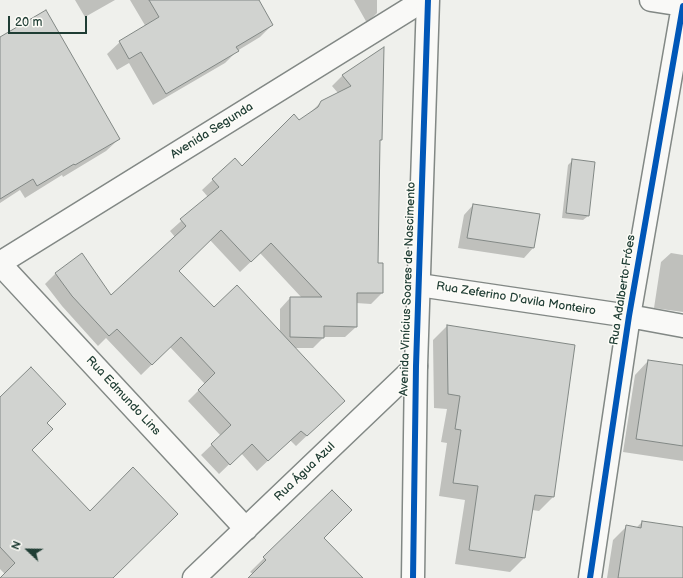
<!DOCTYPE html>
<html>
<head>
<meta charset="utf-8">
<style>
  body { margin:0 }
  #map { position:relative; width:683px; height:578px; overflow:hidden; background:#eff0ec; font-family:"Balsamiq Sans",sans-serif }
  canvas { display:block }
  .north { position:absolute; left:8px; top:530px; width:40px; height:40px; -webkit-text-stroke:3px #fdfcf7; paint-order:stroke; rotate:292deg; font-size:11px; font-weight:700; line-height:16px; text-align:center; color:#1f3d34 }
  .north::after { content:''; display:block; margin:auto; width:14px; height:18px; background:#1f3d34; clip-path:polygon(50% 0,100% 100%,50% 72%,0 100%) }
  .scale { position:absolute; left:8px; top:16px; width:79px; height:18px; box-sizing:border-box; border:2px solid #1f3d34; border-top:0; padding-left:5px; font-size:12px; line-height:14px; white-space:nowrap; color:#1f3d34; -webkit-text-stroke:3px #fdfcf7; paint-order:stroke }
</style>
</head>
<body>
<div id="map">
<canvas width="683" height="578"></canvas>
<div class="north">N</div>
<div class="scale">20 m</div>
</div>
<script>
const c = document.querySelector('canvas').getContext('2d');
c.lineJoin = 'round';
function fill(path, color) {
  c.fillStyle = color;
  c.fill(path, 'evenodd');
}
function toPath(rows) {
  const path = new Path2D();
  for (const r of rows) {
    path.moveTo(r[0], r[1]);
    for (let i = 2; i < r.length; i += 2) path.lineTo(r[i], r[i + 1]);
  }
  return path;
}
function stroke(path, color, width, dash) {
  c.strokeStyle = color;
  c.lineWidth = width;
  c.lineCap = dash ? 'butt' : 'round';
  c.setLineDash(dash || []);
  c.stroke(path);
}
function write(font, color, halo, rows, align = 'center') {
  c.font = font + ' "Balsamiq Sans",sans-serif';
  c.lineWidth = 3;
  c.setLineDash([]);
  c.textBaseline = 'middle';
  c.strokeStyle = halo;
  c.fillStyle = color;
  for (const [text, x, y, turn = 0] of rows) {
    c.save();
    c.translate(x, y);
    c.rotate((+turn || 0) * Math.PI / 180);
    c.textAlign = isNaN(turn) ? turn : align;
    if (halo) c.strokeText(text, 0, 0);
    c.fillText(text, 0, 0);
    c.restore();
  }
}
fill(toPath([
  [75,0,115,0,85,17],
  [130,0,258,0,272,25,260,37,237,51,225,63,153,105,129,63,117,70,107,54,120,42,146,27],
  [354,0,377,0,377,13,367,23],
  [0,38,119,139,106,151,63,177,62,175,25,198,20,190,0,203],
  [383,49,381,139,379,142,377,264,382,264,382,293,371,304,356,303,356,327,345,337,324,337,313,348,295,348,333,411,296,446,290,440,257,471,241,453,219,474,201,455,221,436,188,401,205,384,170,347,141,375,106,338,98,346,62,306,45,284,56,273,111,297,175,237,170,231,208,197,202,190,235,159,242,167,310,113,321,102,338,93,332,86,343,75],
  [210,240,240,272,260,253,302,298,290,298,280,309,280,332,214,308,178,271],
  [573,160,588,216,583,220,562,218,568,165],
  [473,205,538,215,533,248,524,258,458,248,464,215],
  [671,253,683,255,683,312,654,308,661,262],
  [447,326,574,345,553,497,539,511,532,510,524,558,510,572,455,564,465,500,439,496,447,443,441,442,447,409,434,408,433,340],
  [648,361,683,366,683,461,623,452,635,375],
  [0,399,46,423,30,450,112,578,1,578,5,574,0,569],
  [332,491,322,538,362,578,249,578,253,574,250,572],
  [642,522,683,528,683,578,607,578,613,540,626,527,636,528]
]), '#0003');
const building = toPath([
  [149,0,259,0,273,25,236,47,239,51,166,94,141,52,129,59,119,41,159,17,149,0],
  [46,10,120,139,75,165,74,164,37,186,33,179,0,199,0,37,46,10],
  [384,47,382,140,380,140,378,263,383,263,383,293,357,293,357,327,324,326,324,338,290,337,290,297,322,297,271,243,251,262,221,230,179,271,214,307,237,285,345,401,307,436,301,431,268,461,252,444,230,465,211,444,231,425,198,390,215,373,181,337,152,365,117,329,109,336,72,296,55,273,82,253,111,295,186,226,180,219,219,187,212,179,235,158,242,166,294,114,299,120,318,107,321,101,351,86,342,75,384,47],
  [572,159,595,162,589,216,566,213,572,159],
  [473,204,540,214,534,248,467,238,473,204],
  [447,325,575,345,554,497,535,495,525,558,469,550,478,486,453,483,461,430,455,429,460,396,448,394,447,325],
  [648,360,683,365,683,446,636,439,648,360],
  [31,367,66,404,47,423,53,429,32,450,90,511,133,467,178,514,113,578,0,578,15,563,0,547,0,397,31,367],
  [332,490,352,510,324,538,363,578,248,578,266,560,263,557,332,490],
  [642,521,683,527,683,578,618,578,626,525,641,528,642,521]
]);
fill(building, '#d1d3d0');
stroke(building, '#828885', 1);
const minor = toPath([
  [651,0,683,5],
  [0,263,424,0],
  [0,264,246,529],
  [419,285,629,316,683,326],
  [194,578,416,366],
  [590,578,629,316,683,6]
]);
const tertiary = toPath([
  [413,578,416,366,428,0]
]);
stroke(minor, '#828885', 25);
stroke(tertiary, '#828885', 25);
stroke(minor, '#f9f9f7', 22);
stroke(tertiary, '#f9f9f7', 22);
stroke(toPath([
  [413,578,416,366,428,0],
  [590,578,629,316,683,6]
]), '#0057b8', 6);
write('12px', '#1f3d34', '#fdfcf7', [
  ["Avenida Segunda",212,131,-32],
  ["Avenida Vinícius Soares de Nascimento",408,289,-88],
  ["Rua Adalberto Fróes",623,290,-81],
  ["Rua Zeferino D'avila Monteiro",516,299,9],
  ["Rua Edmundo Lins",123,396,47],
  ["Rua Água Azul",305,472,-44]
]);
</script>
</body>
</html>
